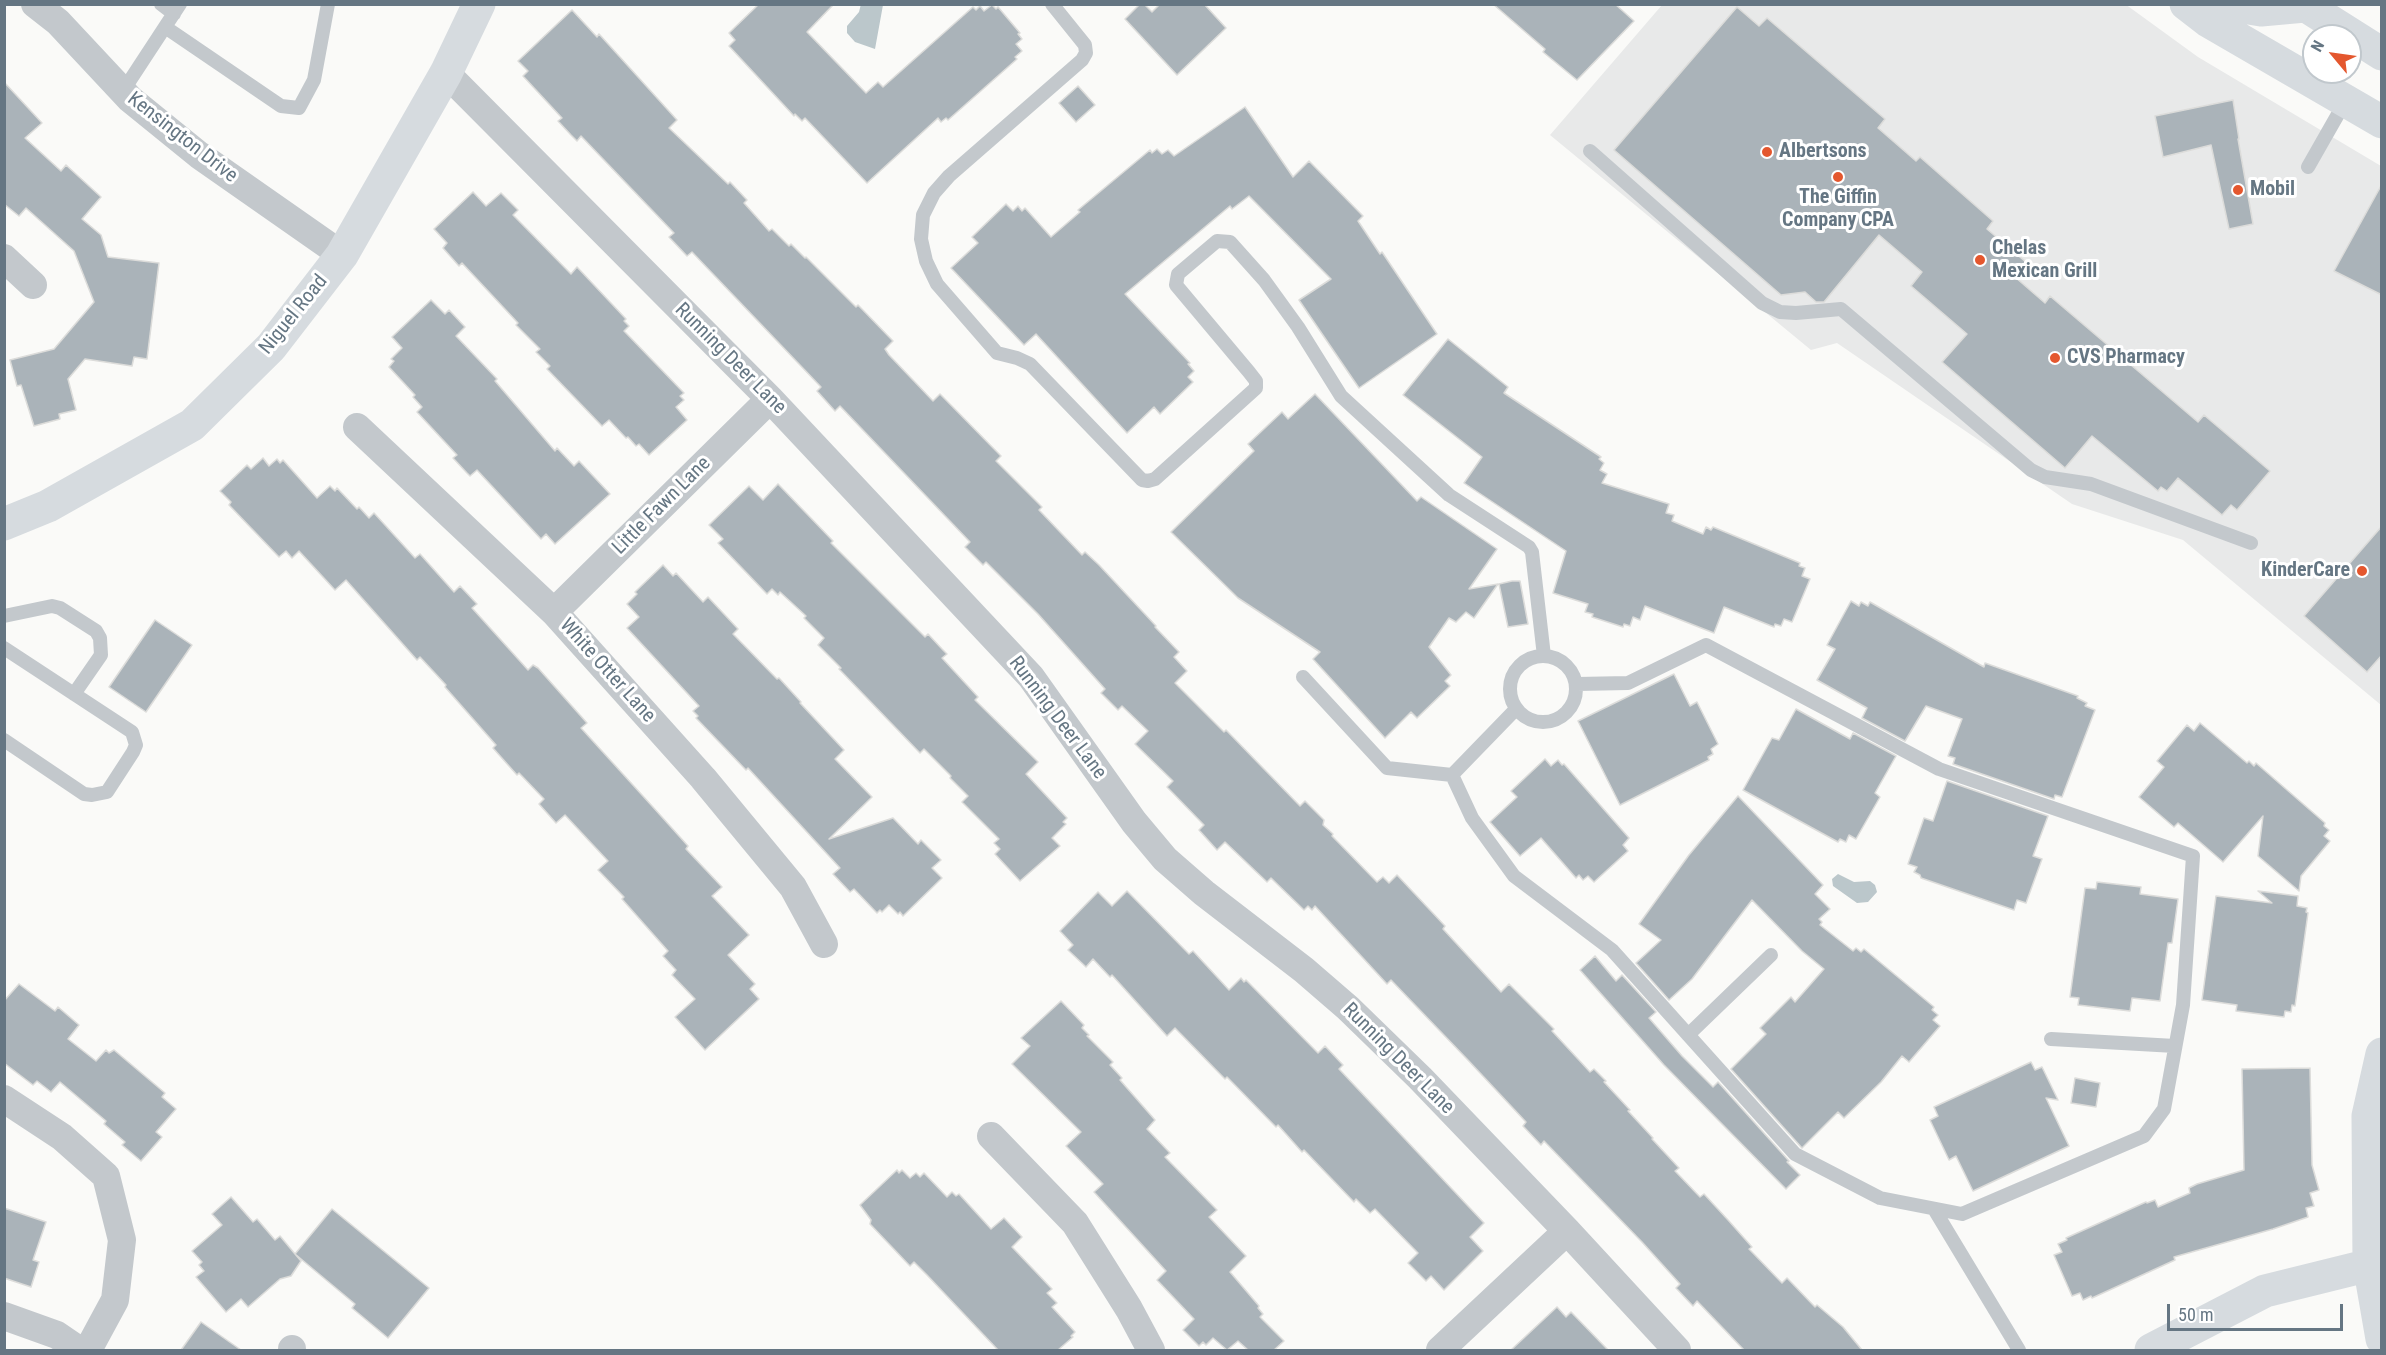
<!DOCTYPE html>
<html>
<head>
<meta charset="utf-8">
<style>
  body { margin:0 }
  #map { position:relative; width:2386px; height:1355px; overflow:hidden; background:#fafaf8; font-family:"Roboto Condensed",sans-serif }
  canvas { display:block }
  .frame { position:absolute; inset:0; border:6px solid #657683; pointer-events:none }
  .north { position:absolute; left:2302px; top:24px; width:60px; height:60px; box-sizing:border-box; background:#fff; border:2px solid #c1c8cd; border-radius:50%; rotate:299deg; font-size:16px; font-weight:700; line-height:24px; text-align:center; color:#657683 }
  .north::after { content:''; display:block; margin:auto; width:21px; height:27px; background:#e4572e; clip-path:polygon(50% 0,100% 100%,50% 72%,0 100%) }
  .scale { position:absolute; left:2167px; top:1304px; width:176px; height:27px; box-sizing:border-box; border:3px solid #657683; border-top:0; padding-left:8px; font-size:18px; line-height:21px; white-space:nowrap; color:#657683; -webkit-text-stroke:4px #fff; paint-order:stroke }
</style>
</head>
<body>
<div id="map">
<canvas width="2386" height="1355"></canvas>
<div class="frame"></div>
<div class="north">N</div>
<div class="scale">50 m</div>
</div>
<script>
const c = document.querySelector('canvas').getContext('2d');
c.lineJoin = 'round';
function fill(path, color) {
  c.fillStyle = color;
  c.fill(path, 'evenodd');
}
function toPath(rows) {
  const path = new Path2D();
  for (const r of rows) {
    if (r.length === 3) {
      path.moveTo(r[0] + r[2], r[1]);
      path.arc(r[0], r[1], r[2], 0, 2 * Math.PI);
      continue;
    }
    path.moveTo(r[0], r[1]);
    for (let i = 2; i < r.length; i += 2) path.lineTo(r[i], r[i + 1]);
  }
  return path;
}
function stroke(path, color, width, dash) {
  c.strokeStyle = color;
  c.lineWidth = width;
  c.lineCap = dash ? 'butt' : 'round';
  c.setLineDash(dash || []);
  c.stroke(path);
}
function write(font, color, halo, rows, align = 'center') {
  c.font = font + ' "Roboto Condensed",sans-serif';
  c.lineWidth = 6;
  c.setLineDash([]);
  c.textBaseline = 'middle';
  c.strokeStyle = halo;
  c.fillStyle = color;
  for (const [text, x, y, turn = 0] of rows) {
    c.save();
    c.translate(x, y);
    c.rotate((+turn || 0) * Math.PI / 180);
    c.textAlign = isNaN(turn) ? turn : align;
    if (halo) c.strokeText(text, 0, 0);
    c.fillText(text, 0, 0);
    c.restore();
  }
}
fill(toPath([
  [2125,4,2198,57,2381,166,2381,705,2183,540,2072,504,1837,343,1811,350,1550,135,1662,5]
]), '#e8e9e9');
fill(toPath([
  [861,4,883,5,875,49,855,42,847,33,847,26,859,12],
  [1838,874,1854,882,1870,881,1875,885,1877,892,1868,902,1857,903,1833,886,1832,879]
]), '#bbc7cb');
const building = toPath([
  [759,4,834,4,807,32,866,93,878,82,883,87,973,7,976,10,980,6,984,11,992,5,996,9,998,7,1020,33,1018,34,1022,39,1016,44,1022,51,1015,57,1017,59,948,120,946,118,941,122,938,118,867,183,805,118,802,121,795,114,794,116,729,46,735,40,729,33,759,4],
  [1140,4,1144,4,1152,12,1160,4,1204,4,1226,28,1177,75,1125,19,1140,4],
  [1493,4,1615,4,1634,21,1577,80,1543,52,1545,49,1493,4],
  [1737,7,1759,26,1767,18,1885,119,1878,128,1916,161,1920,157,1993,221,1987,229,2027,263,2015,277,2045,303,2050,296,2198,422,2204,415,2270,471,2237,510,2231,505,2222,515,2178,478,2167,491,2161,487,2158,491,2092,436,2065,468,1942,362,1967,334,1911,286,1922,272,1879,235,1824,302,1816,302,1805,292,1781,295,1614,150,1737,7],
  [572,10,597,37,599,34,677,120,669,128,728,184,730,182,747,200,744,203,769,231,772,229,789,246,791,244,805,258,806,257,856,307,858,305,893,341,885,349,889,355,933,401,940,394,1001,456,996,461,1042,507,1039,510,1082,555,1085,552,1099,565,1156,626,1155,627,1179,652,1174,657,1187,671,1175,683,1224,732,1226,730,1300,806,1305,801,1324,820,1323,825,1333,834,1332,836,1377,882,1383,877,1389,883,1397,875,1445,926,1443,929,1501,992,1509,984,1554,1029,1552,1031,1590,1072,1594,1069,1606,1081,1604,1082,1630,1110,1628,1111,1653,1138,1652,1139,1679,1168,1675,1171,1700,1197,1704,1194,1728,1220,1752,1247,1749,1249,1782,1283,1787,1278,1815,1307,1817,1305,1843,1327,1862,1350,1744,1350,1697,1301,1693,1306,1676,1288,1680,1284,1642,1242,1544,1141,1541,1145,1523,1126,1526,1122,1467,1059,1391,980,1387,984,1315,906,1312,910,1308,906,1304,910,1271,878,1267,882,1225,842,1217,850,1199,830,1204,825,1167,787,1173,781,1135,744,1148,731,1122,706,1118,710,1101,693,1105,689,1038,614,986,562,983,565,965,547,970,542,840,406,835,411,817,391,821,387,692,252,687,256,669,237,674,233,581,136,577,141,571,135,558,121,562,118,523,76,528,71,518,61,572,10],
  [4,82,42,123,25,138,61,171,66,165,101,197,82,219,101,235,108,257,159,263,147,359,134,357,132,366,85,359,68,379,76,410,59,414,60,419,34,426,21,385,17,386,10,360,54,349,94,302,74,251,26,208,19,216,4,204,4,82],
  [1078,86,1095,105,1076,122,1059,103,1078,86],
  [2233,100,2239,139,2238,139,2253,224,2229,229,2211,145,2163,157,2155,116,2233,100],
  [1245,107,1293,177,1309,161,1363,216,1358,221,1380,254,1382,252,1437,334,1359,388,1299,300,1331,279,1249,196,1232,209,1230,206,1125,294,1190,363,1188,364,1194,371,1188,377,1193,382,1160,414,1154,407,1127,433,1036,334,1024,345,951,268,978,243,972,237,1006,204,1013,211,1018,206,1022,211,1025,208,1051,237,1080,212,1078,210,1150,150,1152,153,1157,149,1162,154,1168,150,1174,156,1245,107],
  [2382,184,2382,295,2334,271,2382,184],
  [473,192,486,206,501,193,518,210,513,215,571,274,577,267,626,319,624,321,629,326,624,331,684,393,680,396,684,400,676,407,687,420,649,455,639,444,636,446,628,437,626,438,609,420,602,426,547,369,550,366,536,352,540,349,516,325,518,323,462,263,459,266,443,248,447,243,434,229,473,192],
  [431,300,445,314,449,310,465,327,456,336,497,379,495,381,555,451,557,448,574,466,579,461,610,494,555,544,546,534,541,539,477,470,470,476,467,473,453,458,457,455,417,412,422,407,413,397,415,395,389,367,394,361,391,359,402,348,392,337,431,300],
  [1448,339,1508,387,1504,393,1601,457,1599,459,1604,463,1600,470,1607,474,1602,483,1669,504,1666,513,1674,515,1672,521,1703,534,1706,527,1711,530,1713,527,1800,563,1799,566,1805,568,1802,576,1810,579,1792,622,1784,619,1781,626,1775,624,1774,627,1724,607,1714,633,1645,606,1640,620,1633,617,1630,626,1624,624,1623,627,1592,617,1593,614,1585,612,1588,604,1553,593,1566,551,1464,483,1482,457,1403,395,1448,339],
  [1315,394,1417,501,1421,497,1497,549,1469,589,1498,584,1474,618,1466,612,1456,622,1449,618,1429,647,1451,675,1445,681,1450,686,1417,718,1411,712,1385,738,1313,659,1320,652,1238,598,1171,532,1254,451,1248,444,1282,412,1288,419,1315,394],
  [263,458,269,466,277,459,280,463,283,460,317,498,330,486,335,491,337,488,357,509,359,507,369,518,374,513,415,558,420,554,454,592,460,586,477,604,472,608,528,670,533,665,538,668,587,723,581,728,652,806,688,846,686,849,722,887,712,896,749,935,728,955,755,984,750,989,759,999,705,1050,675,1017,695,999,672,975,676,970,663,956,668,951,622,899,624,897,598,870,608,861,565,815,556,823,539,804,544,799,519,773,517,775,493,748,496,745,445,687,446,685,420,657,417,660,346,580,335,590,299,551,292,558,286,551,279,557,229,505,231,502,220,491,247,465,251,469,263,458],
  [778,484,833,541,831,543,925,637,928,634,942,649,947,654,942,658,978,697,975,700,1038,762,1026,774,1067,818,1063,822,1066,824,1052,838,1060,846,1020,881,995,854,1000,849,994,843,999,839,962,802,968,796,950,778,951,776,924,749,920,753,839,669,841,668,818,645,824,638,804,618,806,616,780,592,778,595,772,589,767,594,718,543,723,539,709,525,749,486,763,500,778,484],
  [2382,526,2382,655,2367,672,2304,616,2382,526],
  [663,565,673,576,676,573,703,602,708,597,738,629,733,634,777,679,779,678,801,702,800,703,844,750,835,759,872,797,829,839,893,818,918,844,921,840,941,860,932,868,942,878,903,916,900,912,898,914,889,905,882,912,880,910,877,913,854,889,850,892,833,874,840,868,748,768,746,770,696,718,698,716,693,711,699,706,627,628,639,617,627,604,637,594,635,592,663,565],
  [1512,581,1520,581,1528,624,1508,627,1499,584,1512,581],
  [1851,601,1859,606,1861,602,1868,606,1870,602,1984,667,1985,663,2078,696,2077,698,2087,703,2085,706,2095,710,2062,797,2055,795,2054,799,1953,764,1955,758,1948,756,1962,719,1926,706,1905,741,1862,718,1867,708,1817,680,1835,649,1827,645,1851,601],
  [155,620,192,645,146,712,109,687,155,620],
  [1674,674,1690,706,1697,702,1718,744,1711,749,1713,754,1708,757,1709,760,1620,805,1578,721,1674,674],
  [1796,709,1850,739,1853,733,1896,756,1875,793,1880,797,1856,839,1849,835,1846,842,1840,839,1838,842,1743,790,1772,738,1779,740,1796,709],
  [2200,723,2247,763,2249,761,2254,766,2256,763,2325,823,2324,826,2329,830,2324,836,2330,841,2301,876,2299,891,2258,856,2263,816,2223,862,2178,823,2174,827,2139,797,2164,767,2157,761,2187,725,2194,731,2200,723],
  [1545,759,1551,766,1558,760,1562,765,1564,764,1629,838,1623,845,1628,851,1594,882,1588,876,1583,880,1579,875,1576,878,1541,838,1520,856,1490,822,1517,797,1511,791,1545,759],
  [1947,781,2048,816,2033,856,2042,859,2026,903,2017,900,2014,910,1921,878,1920,875,1914,872,1917,867,1908,864,1924,818,1933,821,1947,781],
  [1738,796,1823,885,1815,894,1830,909,1819,919,1822,922,1820,925,1853,951,1856,948,1861,952,1864,949,1934,1007,1932,1010,1938,1015,1933,1020,1940,1026,1909,1062,1902,1056,1881,1082,1844,1118,1838,1112,1802,1148,1731,1069,1766,1034,1760,1028,1791,997,1795,1002,1824,969,1802,951,1752,900,1692,979,1669,1000,1636,963,1661,940,1639,924,1689,855,1738,796],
  [2097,882,2141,887,2140,894,2178,899,2172,943,2168,943,2160,1001,2132,998,2130,1011,2078,1005,2079,998,2070,997,2085,888,2096,889,2097,882],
  [1127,891,1189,954,1193,951,1229,990,1241,978,1244,982,1246,980,1318,1053,1325,1046,1343,1065,1339,1069,1484,1223,1470,1237,1483,1251,1444,1290,1431,1276,1426,1281,1408,1263,1418,1253,1375,1209,1370,1213,1356,1199,1354,1202,1304,1150,1302,1152,1278,1125,1276,1127,1227,1077,1225,1079,1175,1028,1167,1036,1112,975,1110,977,1093,959,1086,967,1068,950,1073,945,1060,931,1098,892,1112,906,1127,891],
  [2258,891,2298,896,2297,906,2307,908,2306,912,2308,913,2295,1006,2292,1005,2291,1012,2285,1011,2284,1017,2236,1011,2237,1005,2202,1000,2216,896,2272,903,2258,891],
  [1595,956,1616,981,1622,975,1656,1012,1649,1018,1682,1056,1713,1087,1718,1082,1789,1161,1787,1162,1800,1175,1786,1189,1664,1065,1580,970,1595,956],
  [19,984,55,1011,58,1007,79,1025,68,1039,96,1061,106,1050,109,1053,114,1050,165,1093,162,1097,176,1109,156,1132,162,1137,141,1161,122,1145,125,1142,104,1124,106,1121,60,1082,51,1092,37,1081,33,1085,4,1063,4,1001,19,984],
  [1061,1001,1084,1025,1082,1028,1089,1035,1087,1036,1113,1062,1110,1065,1122,1078,1120,1080,1155,1120,1147,1129,1170,1153,1165,1157,1217,1210,1209,1217,1246,1256,1230,1272,1259,1306,1258,1308,1263,1314,1260,1317,1284,1341,1274,1350,1248,1350,1238,1341,1227,1350,1213,1338,1206,1345,1203,1342,1199,1346,1183,1330,1194,1319,1157,1280,1166,1271,1094,1192,1103,1184,1066,1146,1081,1132,1012,1064,1030,1046,1021,1038,1061,1001],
  [2031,1062,2035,1070,2042,1067,2058,1100,2046,1098,2069,1146,1973,1191,1956,1156,1949,1160,1930,1120,1938,1116,1934,1107,2031,1062],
  [2310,1068,2312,1165,2319,1190,2310,1193,2314,1206,2306,1208,2308,1217,2273,1229,2174,1257,2175,1260,2092,1298,2091,1296,2083,1300,2080,1293,2072,1296,2054,1255,2062,1252,2058,1244,2067,1240,2066,1238,2146,1202,2147,1203,2155,1200,2158,1207,2190,1193,2189,1188,2197,1184,2244,1170,2242,1069,2310,1068],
  [2075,1078,2100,1083,2096,1107,2071,1103,2075,1078],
  [897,1170,899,1173,902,1170,910,1178,916,1173,920,1177,924,1173,947,1197,952,1192,956,1196,959,1194,991,1229,1004,1218,1022,1237,1012,1247,1052,1289,1047,1293,1057,1303,1052,1307,1075,1332,1071,1336,1073,1337,1058,1350,998,1350,927,1275,914,1262,910,1266,870,1224,871,1220,860,1205,897,1170],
  [231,1197,253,1222,257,1219,275,1240,280,1236,295,1254,332,1209,429,1288,388,1338,352,1308,355,1304,295,1254,301,1261,291,1276,280,1279,248,1307,241,1299,226,1312,196,1277,204,1271,199,1265,202,1262,192,1251,222,1225,212,1214,231,1197],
  [4,1208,46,1222,33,1260,39,1262,31,1287,4,1278,4,1208],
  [1557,1307,1566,1317,1571,1312,1608,1350,1511,1350,1557,1307],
  [201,1322,241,1350,181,1350,201,1322]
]);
fill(building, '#aab3b9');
stroke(building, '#dcdcda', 1.5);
stroke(toPath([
  [161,4,174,14],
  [1052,4,1085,45,1086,53,1082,60,949,176,934,193,923,215,921,239,926,261,937,284,997,353,1017,358,1030,364,1142,480,1148,481,1155,479,1256,388,1256,381,1249,372,1176,285,1178,274,1217,241,1230,242,1264,280,1298,327,1341,396,1449,495,1529,547,1532,552,1544,656],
  [165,27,281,106,299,108,314,80,328,4],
  [123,91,180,4],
  [1590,151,1762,303,1780,312,1796,313,1841,309,2031,470,2045,477,2091,484,2251,543],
  [2308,167,2345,102],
  [4,616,52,606,60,608,96,631,100,638,101,655,74,694],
  [4,648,132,732,136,745,133,752,107,792,92,795,84,794,4,740],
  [1543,689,33],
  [1303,677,1387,768,1452,775],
  [1516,709,1452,775,1472,818,1514,876,1612,950,1795,1154,1880,1198,1962,1214,2144,1136,2164,1109,2183,1005,2193,856,1939,769,1706,645,1628,683,1577,684],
  [1688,1035,1771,955],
  [2051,1039,2175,1046],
  [1934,1209,2019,1350]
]), '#c3c8cc', 14);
stroke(toPath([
  [35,4,58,22,130,99,199,155,342,255],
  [446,73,770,399,1031,677,1134,822,1165,859,1204,893,1304,970,1348,1008,1420,1078,1567,1231,1677,1350],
  [4,258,33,285],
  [357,427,554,612,703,778,793,887,824,944],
  [554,612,770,399],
  [4,1099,62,1137,106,1176,122,1240,115,1300,88,1350],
  [991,1136,1075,1223,1129,1309,1151,1350],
  [4,1316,57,1335,79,1350],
  [292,1350,292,1349],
  [1440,1350,1567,1231]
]), '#c3c8cc', 28);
stroke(toPath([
  [4,524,48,506,192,425,271,347,342,255,446,73,479,4],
  [2382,1054,2368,1116,2369,1264,2382,1339],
  [2151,1350,2265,1291,2382,1262]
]), '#d6dbdf', 33);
stroke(toPath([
  [2186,4,2208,21,2382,122],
  [2225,4,2261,10,2305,6],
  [2303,4,2382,54]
]), '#d6dbdf', 33);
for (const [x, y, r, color] of [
  [1767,152,6,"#e4572e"],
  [1838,177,6,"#e4572e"],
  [2238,190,6,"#e4572e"],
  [1980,260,6,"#e4572e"],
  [2055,358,6,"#e4572e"],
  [2362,571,6,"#e4572e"]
]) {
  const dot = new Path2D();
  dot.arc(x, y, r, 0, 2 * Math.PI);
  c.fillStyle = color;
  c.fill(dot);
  stroke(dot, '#fff', 2);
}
write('20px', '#657683', '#fff', [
  ["Kensington Drive",182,138,38],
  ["Niguel Road",294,315,-51],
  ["Running Deer Lane",730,359,45],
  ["Little Fawn Lane",662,506,-45],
  ["White Otter Lane",607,671,48],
  ["Running Deer Lane",1057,718,53],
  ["Running Deer Lane",1398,1059,45]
]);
write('bold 20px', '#657683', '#fff', [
  ["Albertsons",1779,152],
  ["Mobil",2250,190],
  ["The Giffin",1838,198,"center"],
  ["Company CPA",1838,221,"center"],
  ["Chelas",1992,249],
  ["Mexican Grill",1992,272],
  ["CVS Pharmacy",2067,358],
  ["KinderCare",2350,571,"right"]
], 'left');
</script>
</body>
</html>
